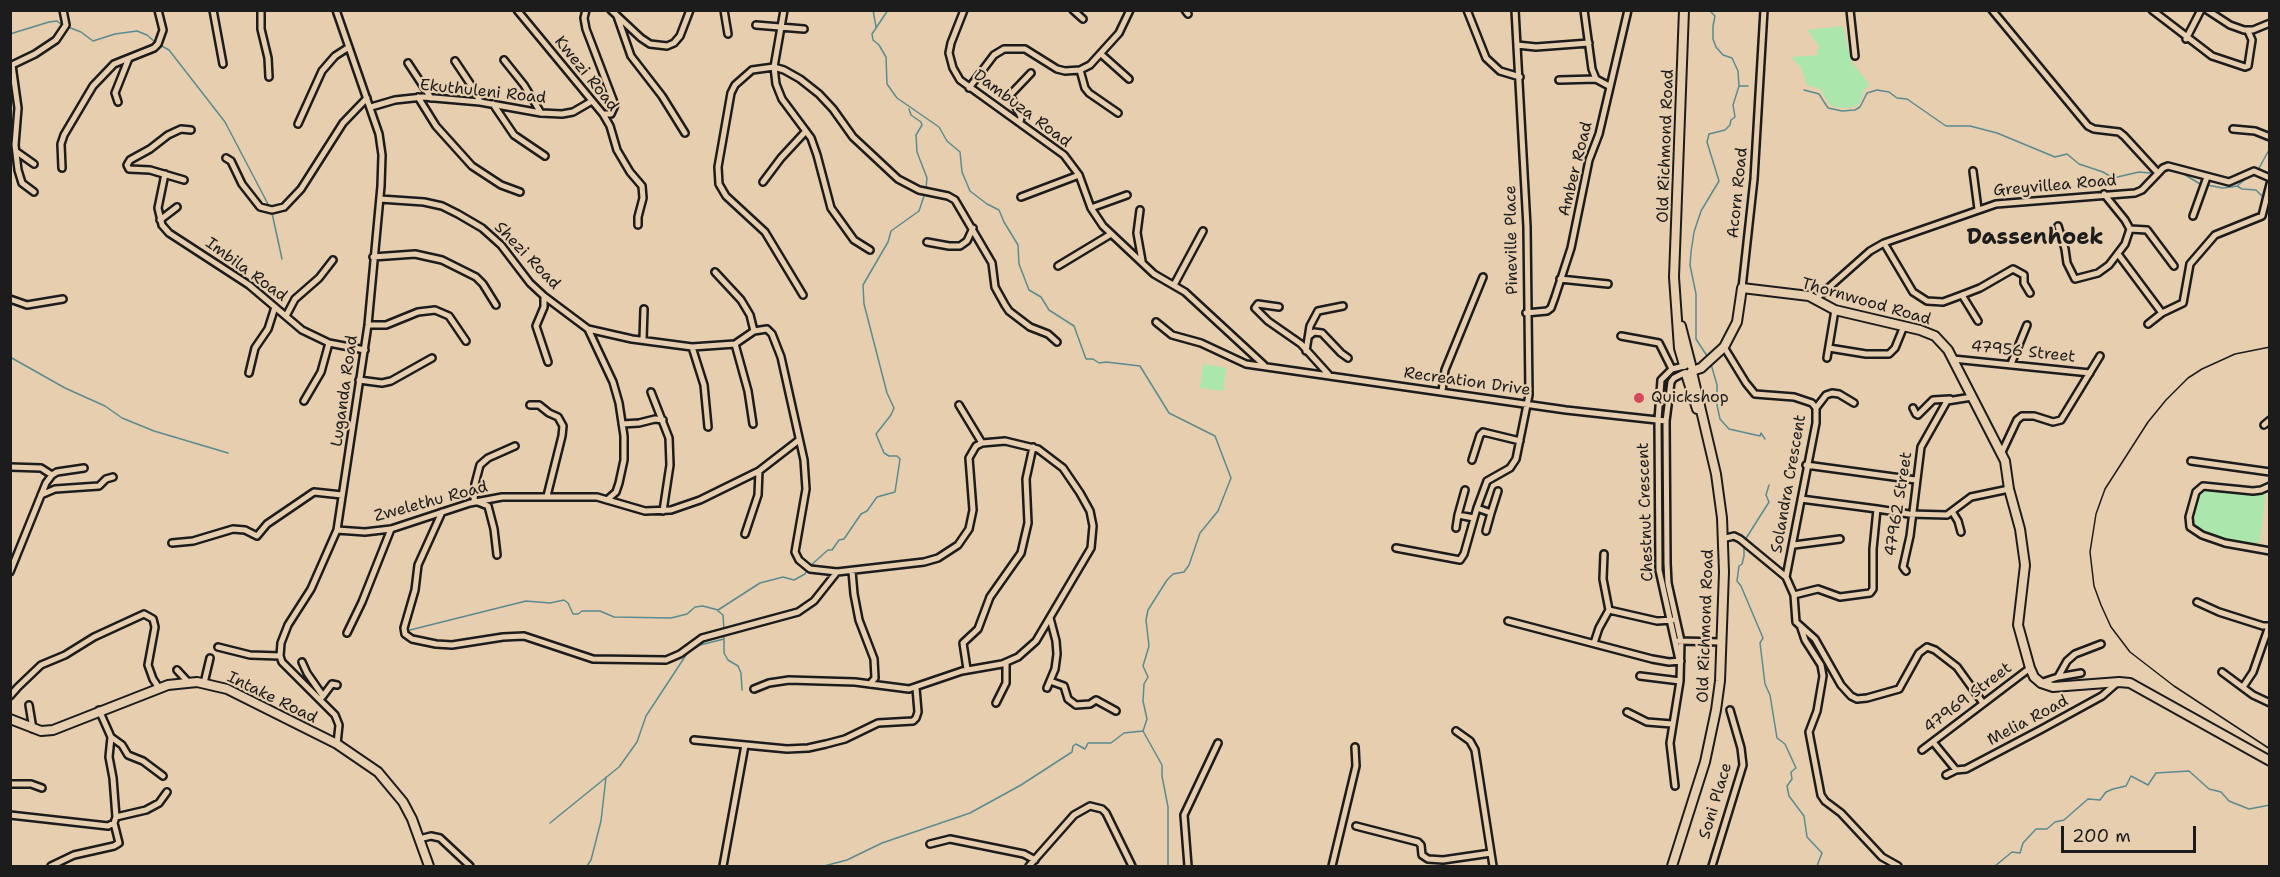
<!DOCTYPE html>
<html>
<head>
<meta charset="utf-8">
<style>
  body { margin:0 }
  #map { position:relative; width:2280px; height:877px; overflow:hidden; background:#e7ceaf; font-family:"Shantell Sans",sans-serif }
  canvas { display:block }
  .frame { position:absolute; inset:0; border:12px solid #1c1c1c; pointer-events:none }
  .scale { position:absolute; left:2061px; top:826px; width:135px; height:27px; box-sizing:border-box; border:3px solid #1c1c1c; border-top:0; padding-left:8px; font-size:18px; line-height:21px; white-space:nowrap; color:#1c1c1c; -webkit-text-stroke:4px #e7ceaf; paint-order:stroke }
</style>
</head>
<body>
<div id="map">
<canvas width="2280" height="877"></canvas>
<div class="frame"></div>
<div class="scale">200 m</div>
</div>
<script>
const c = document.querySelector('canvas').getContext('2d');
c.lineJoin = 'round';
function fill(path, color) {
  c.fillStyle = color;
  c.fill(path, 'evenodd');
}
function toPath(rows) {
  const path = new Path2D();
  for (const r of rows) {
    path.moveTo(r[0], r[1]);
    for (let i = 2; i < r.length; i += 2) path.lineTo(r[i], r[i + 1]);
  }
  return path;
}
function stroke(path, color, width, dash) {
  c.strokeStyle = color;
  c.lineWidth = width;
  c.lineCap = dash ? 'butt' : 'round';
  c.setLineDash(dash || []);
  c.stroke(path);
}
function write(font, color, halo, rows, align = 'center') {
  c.font = font + ' "Shantell Sans",sans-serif';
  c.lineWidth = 4.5;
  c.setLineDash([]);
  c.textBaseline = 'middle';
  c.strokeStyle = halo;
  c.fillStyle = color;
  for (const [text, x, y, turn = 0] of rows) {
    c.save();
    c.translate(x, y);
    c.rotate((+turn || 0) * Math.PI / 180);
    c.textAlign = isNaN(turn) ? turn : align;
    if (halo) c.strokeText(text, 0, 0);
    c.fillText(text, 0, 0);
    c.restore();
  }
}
fill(toPath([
  [1843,26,1851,61,1870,85,1864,90,1860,103,1853,107,1842,108,1831,106,1820,89,1807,85,1801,68,1791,57,1817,55,1819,46,1807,30],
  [1203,364,1226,368,1223,391,1200,388],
  [2204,488,2229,492,2266,492,2260,542,2252,545,2216,537,2194,525,2192,518,2197,493]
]), '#abe7ad');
stroke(toPath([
  [873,10,876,27],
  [888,10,872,34,873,40,879,45,886,57,887,84,897,98,939,127,947,141,960,152,962,172,970,191,987,204,999,210,1004,222,1018,245,1019,264,1029,290,1041,297,1049,310,1074,326,1086,359,1093,359,1099,363,1106,362,1140,366,1169,413,1215,436,1231,478,1218,511,1200,533,1189,565,1184,572,1173,574,1167,580,1148,610,1146,620,1149,646,1143,666,1148,677,1144,684,1143,701,1147,719,1143,731,1162,765,1162,776,1168,807,1168,866],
  [68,27,81,32,93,41,115,34,137,31,147,35,155,42],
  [10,34,49,22,57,21,62,25],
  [160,45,169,50,225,122,269,206],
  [1740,86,1748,86],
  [1804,90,1819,94,1828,108,1842,111,1855,110,1860,107,1867,93,1877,90,1889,92,1897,98,1907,99,1946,126,1970,126,1997,133,2055,157,2067,154,2079,164,2103,172,2113,178,2139,172,2150,173],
  [909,109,911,115,921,122,922,125,916,135,917,152,927,178,926,188],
  [2166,170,2182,173,2200,184],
  [2258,170,2270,148],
  [2207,185,2223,188,2231,187,2237,186,2248,177],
  [2237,186,2242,189,2256,190,2262,196],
  [272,213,282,259],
  [1707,356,1696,339,1696,294,1690,265,1691,252,1694,232,1701,211,1719,181,1707,142,1709,134,1725,130,1730,125,1731,120,1735,117,1733,105,1739,86,1738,71,1732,58,1723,55,1716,47,1713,39,1713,26,1715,16,1709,10],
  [10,357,65,388,105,406,122,418,154,431,228,453],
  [1711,364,1717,385,1717,405,1720,419,1729,429,1760,436,1761,433,1765,439],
  [1745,540,1769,502,1766,495,1769,485],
  [1744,545,1744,556,1742,564,1739,566,1737,581,1741,586,1763,638,1760,643,1765,684,1770,695,1777,738,1785,744,1796,768,1791,772,1792,779,1787,786,1789,796,1804,816,1807,837,1822,853,1817,866],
  [810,566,828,550,832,550,839,540,844,539,861,514,867,511,877,497,895,492,900,459,897,456,889,456,884,453,876,434,891,415,894,408,887,393,864,304,863,285,888,242,891,231,919,211,925,193],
  [718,611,723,615,724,630],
  [410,630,526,601,550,603,564,600,568,603,573,614,578,614,582,611,600,611,614,617,671,618,687,614,695,607,703,606,718,610,760,583,783,577,794,580,805,574,807,570],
  [724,635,724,653,728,660,738,666,741,673,742,690],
  [550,823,619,767,637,742,646,716,688,652,700,645,724,639],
  [587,866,591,860,601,821,606,777],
  [824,866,847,860,882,843,970,813,1021,785,1072,752,1073,746,1076,744,1085,749,1088,743,1111,743,1124,733,1143,731],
  [1995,866,2012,852,2020,853,2023,843,2036,829,2047,829,2055,822,2064,820,2088,799,2100,800,2106,792,2113,789,2126,786,2131,776,2148,785,2156,773,2189,771,2209,789,2221,792,2229,801,2249,809,2270,805]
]), '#5a8b90', 1.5);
const street = toPath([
  [213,10,223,64],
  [261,10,261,29,268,58,269,77],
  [336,10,379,134,382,155,381,186,368,325,337,530,311,589,288,625,281,643,280,656,282,662,335,715,339,725,337,744],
  [517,10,603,114,610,126,617,150,630,172,642,186,643,198,638,217,638,225],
  [586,10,584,18,586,29,615,105,611,114,604,114],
  [611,10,641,38,650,44,667,46,674,43,680,36,690,10],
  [724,10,728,34],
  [784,10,774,67,776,84,782,99,811,138,817,155,831,208,854,240,870,250],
  [964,10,951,43,949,53,953,68,960,80,1064,155,1079,175,1091,208,1103,226,1154,274,1185,292,1264,365],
  [1073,10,1083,19],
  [1185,10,1188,14],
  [1467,10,1486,58,1500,71,1520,77],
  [1584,10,1592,69,1596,79,1609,86],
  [1850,10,1855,56],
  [1992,10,2088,126,2094,129,2119,132,2124,136,2158,173],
  [2152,10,2212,56,2245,67,2248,66,2252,40,2248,31],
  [2207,10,2230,25,2244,30,2253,30,2270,23],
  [617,16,631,56,662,96,685,133],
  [756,25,804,29],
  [2186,39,2201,10],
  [1517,45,1536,47,1589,43],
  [1101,54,1129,79],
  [504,60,524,85,541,113],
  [455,61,475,91,480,102],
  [408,63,431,98],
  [12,65,18,108,15,145,18,170,22,183,34,192],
  [10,66,35,54,56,40,66,25,63,10],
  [1080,70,1085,88,1089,93,1118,113],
  [1559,80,1596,79],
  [969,88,994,55,1004,49,1025,49,1057,69,1065,71,1080,70,1090,65,1119,33,1130,10],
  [418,97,436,126,472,166,501,185,520,192],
  [118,102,115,93,129,58],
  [493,104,514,135,545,156],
  [371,107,395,100,423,97,480,102,541,113,562,114,573,112,592,101],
  [1020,122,1021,117,1010,95,1031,73],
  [298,124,322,71,335,56,349,47],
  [2233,129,2255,131,2270,137],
  [17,152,34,164],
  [226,158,231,161,242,184,260,207,272,210,284,207,301,189,343,123,367,98],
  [62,168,61,144,64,135,93,86,114,64,154,48,158,44,163,30,158,10],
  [1973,171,1978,209],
  [165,174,158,208,162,225,169,233,249,285,302,330,329,343,365,350],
  [184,180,150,170,129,169,127,165,130,160,150,149,168,135,181,129,191,130],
  [763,182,781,158,806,131],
  [1021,197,1079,175],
  [380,199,424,202,442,206,458,214,482,228,501,245,530,283,544,296,588,329,632,339,692,347,735,344,754,331,767,329,772,334,781,357,804,460,806,489,795,552,799,560,810,569,837,572,924,562,938,558,958,545,969,529,973,510,969,458,976,446,982,443,1005,441,1038,449,1063,468,1080,493,1090,511,1093,526,1091,548,1036,641,1018,657,1002,664,962,671,909,689,855,682,789,680,769,683,754,689],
  [1091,208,1127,195],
  [1140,210,1137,233,1142,261],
  [2193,216,2207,177],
  [160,220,177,207],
  [2058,226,2065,249,2067,263,2075,279,2098,273,2109,265,2125,244,2130,229,2125,220,2104,194],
  [2130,229,2147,230,2174,266],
  [927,242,949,246,960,246,967,241,973,228],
  [1884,243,1913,292,1927,301,1943,302,1962,295,1980,288,2013,269,2024,275,2024,283,2030,293],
  [2118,254,2162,313],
  [373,257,415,254,442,260,476,277,483,284,496,305],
  [1058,266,1111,234],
  [715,272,741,300,750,315,754,331],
  [1560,279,1608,284],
  [1174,285,1203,231],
  [1742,288,1754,179,1764,10],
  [803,295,765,232,726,196,719,184,718,167,731,93,735,85,752,70,774,67,784,70,800,79,819,94,833,109,853,137,898,179,919,190,948,196,955,200,992,263,995,287,1005,305,1009,311,1030,327,1048,334,1057,342],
  [1962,295,1978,321],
  [544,296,544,307,536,326,548,362],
  [1817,298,1870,251,1884,243,1996,204,2135,193,2142,190,2163,168,2168,166,2229,182,2254,171,2270,178],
  [10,299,27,305,63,299],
  [1279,307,1258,304,1255,308,1268,321,1301,344,1329,375],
  [1526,313,1547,311,1551,308,1555,297,1571,248,1589,160,1599,134,1628,10],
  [286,316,295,299,319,278,333,260],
  [1156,322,1172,335,1201,343,1246,364,1566,410,1666,421],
  [2148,324,2162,313,2183,303,2190,264,2215,235,2262,216,2270,184],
  [368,325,386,325,418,312,435,310,449,316,466,341],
  [588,329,613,382,619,403,624,436,624,460,619,483,616,492,607,500],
  [1309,336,1314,332,1322,333,1341,353,1348,358],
  [1621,336,1659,343,1672,369],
  [643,340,644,309],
  [735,344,748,391,753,424],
  [692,347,704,385,708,427],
  [1724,347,1746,383,1755,394,1794,397,1812,403,1816,408,1816,423,1786,577],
  [1829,348,1866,354,1889,354,1895,348,1904,326],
  [1306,351,1310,326,1318,311,1343,306],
  [1827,358,1835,310],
  [1953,359,2090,373],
  [2011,364,2027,325],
  [249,373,255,348,268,329,275,307],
  [359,380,382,383,391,381,432,358],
  [1442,391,1445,370,1483,277],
  [651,392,669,438,670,465,663,511],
  [304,401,321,372,329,343],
  [530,405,539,405,549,413,558,417,563,426,562,436,547,496],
  [959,405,982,443],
  [1816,408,1826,395,1832,393,1839,394,1854,403],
  [1913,408,1916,414,1918,415,1933,400,1950,399],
  [622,424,639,423,655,419,663,420],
  [2264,425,2270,420],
  [2001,454,2017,420,2022,416,2034,416,2053,422,2061,420,2100,356],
  [1472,460,1480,435,1483,432,1520,441],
  [2191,461,2270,472],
  [1806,465,1916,480],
  [10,467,41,468,52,475],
  [2270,486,2261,490,2253,491,2203,486,2196,492,2189,517,2190,527,2202,535,2225,543,2270,551],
  [1465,490,1458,515,1474,518],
  [1498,491,1491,513,1477,508,1487,481,1510,468,1516,459,1529,395,1527,227,1515,10],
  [41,495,55,489,99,486,106,479,113,477],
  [474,502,475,484,480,465,488,458,515,446],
  [478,502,488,506,494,529,497,555],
  [1877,509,1909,514,1947,515,1971,497,2009,489],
  [442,512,418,565,415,590,404,628,405,634,412,639,436,644,452,645,503,637,524,636,593,659,666,660,680,654,702,638,798,612,814,601,837,572],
  [1953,513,1958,521,1961,532],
  [1456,528,1458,515],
  [337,530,365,532,391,529,470,503,502,497,597,497,645,511,671,510,700,500,759,471,799,440],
  [1486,531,1491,513],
  [745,534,758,495,759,471],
  [1722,539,1734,536,1740,539,1786,577,1794,595,1796,622,1815,639,1841,685,1851,696,1857,699,1867,698,1899,689,1919,653,1927,647,1935,650,1957,667,1983,703],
  [172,543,193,541,233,529,245,530,257,536,267,524,314,492,342,495],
  [1794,545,1840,539],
  [1396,548,1460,560,1464,554,1477,508],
  [1604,554,1603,579,1609,610,1657,621,1672,620],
  [852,571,854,594,859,620,874,659,875,678,870,684],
  [1906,571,1903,567,1910,536,1921,447,1947,401,1972,397],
  [10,572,46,483,52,475,57,472,84,468],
  [1794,595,1818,589,1840,597,1870,593,1873,589,1873,549,1877,509,1801,499],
  [2197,602,2219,612,2263,626,2270,626],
  [1508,621,1652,659,1669,662,1681,661],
  [1801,628,1805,640,1821,665,1823,676,1817,711,1809,732,1821,795,1825,801,1841,813,1882,857,1898,866],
  [347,633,362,602,391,529],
  [1678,641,1721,642],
  [1594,643,1599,628,1609,610],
  [218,647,250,655,280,656],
  [1679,660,1659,570,1658,420,1661,380,1672,369,1684,366],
  [302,662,307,673,323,696,320,699],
  [967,669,963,643,978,629,990,597,1021,553,1028,523,1026,479,1033,447],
  [177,670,189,683],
  [2222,672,2253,695,2270,703],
  [1640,676,1680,681],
  [2058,677,2081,673],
  [1050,681,1064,686,1068,699,1076,705,1090,704,1096,700,1116,711],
  [2043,682,2058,677,2067,661,2075,654,2101,644],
  [204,683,210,658],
  [2243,687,2253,672,2269,626],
  [1047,688,1055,669,1057,654,1056,641,1050,618],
  [10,696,18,687,41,665,65,655,94,637,144,614,153,619,155,627,148,665,153,679,159,688],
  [323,696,332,684,337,685],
  [996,703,1006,683,1006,663],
  [29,705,33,729],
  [99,710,111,737,122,745,128,755,143,761,163,776],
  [1627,712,1647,722,1672,724],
  [1456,731,1470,741,1475,750,1493,866],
  [694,740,787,749,808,748,826,744,845,739,878,723,913,721,916,718,918,712,916,688],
  [1933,742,1956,770],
  [1922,750,2030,668],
  [1946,775,1956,770,1966,769,2040,730,2102,696,2118,682],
  [10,784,31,784,42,788],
  [1675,786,1670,743,1680,681,1681,641,1668,583,1667,563,1666,421,1671,382,1674,378,1684,373],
  [10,815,108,826,114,823],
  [116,817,146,810,159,803,167,792],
  [1356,826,1418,842,1421,845,1422,855,1428,859,1443,860,1491,853],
  [419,839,431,836,440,838,470,866],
  [930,844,950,839,1024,854,1035,860],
  [51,866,74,855,114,846,119,843,114,823,116,817,113,778,109,757,111,737],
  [723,866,745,745],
  [1029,866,1074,815,1090,806,1102,809,1106,813,1132,866],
  [1188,866,1184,815,1218,743],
  [1332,866,1356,766,1355,747],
  [1712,866,1743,765,1741,748,1730,710]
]);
const secondary = toPath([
  [1681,326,1691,365],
  [1684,365,1679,348,1674,277,1684,10],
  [1692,371,1701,368,1724,347,1737,322,1742,288,1809,296,1835,310,1920,330,1935,336,1948,350,2005,461,2009,489,2020,529,2025,565,2018,625,2030,668,2034,677,2041,683,2053,687,2119,682,2130,683,2270,761],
  [1686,374,1697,409],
  [10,719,41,731,53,730,168,685,197,682,227,689,337,744,378,772,403,802,412,819,429,866],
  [1672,866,1705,762,1716,710,1720,681,1724,572,1722,518,1716,474,1692,372]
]);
stroke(street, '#1c1c1c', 10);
stroke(secondary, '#1c1c1c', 12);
stroke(street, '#e7ceaf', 5);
stroke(secondary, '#e7ceaf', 8);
stroke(toPath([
  [2270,347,2235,354,2202,369,2188,378,2166,400,2148,422,2105,489,2096,514,2090,552,2094,586,2101,605,2111,627,2130,652,2174,686,2270,749]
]), '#1c1c1c', 1.5);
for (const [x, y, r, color] of [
  [1639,398,6,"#d1495b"]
]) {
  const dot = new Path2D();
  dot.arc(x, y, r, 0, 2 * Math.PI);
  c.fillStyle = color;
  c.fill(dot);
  stroke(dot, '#e7ceaf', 2);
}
write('16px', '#1c1c1c', '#e7ceaf', [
  ["Kwezi Road",586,74,51],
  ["Ekuthuleni Road",483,92,6],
  ["Dambuza Road",1022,109,37],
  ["Old Richmond Road",1666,146,-88],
  ["Amber Road",1576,169,-76],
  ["Greyvillea Road",2055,186,-5],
  ["Acorn Road",1738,193,-84],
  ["Pineville Place",1512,240,-91],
  ["Shezi Road",527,256,46],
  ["Imbila Road",246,270,36],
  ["Thornwood Road",1866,302,16],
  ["47956 Street",2023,352,6],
  ["Recreation Drive",1467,382,8],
  ["Luganda Road",345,391,-82],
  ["Solandra Crescent",1789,484,-80],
  ["Zwelethu Road",431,502,-15],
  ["47962 Street",1899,504,-81],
  ["Chestnut Crescent",1646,512,-92],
  ["Old Richmond Road",1706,626,-88],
  ["Intake Road",272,698,26],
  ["47969 Street",1968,698,-37],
  ["Melia Road",2028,721,-28],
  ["Soni Place",1716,801,-73]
]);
write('16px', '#1c1c1c', '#e7ceaf', [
  ["Quickshop",1651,398]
], 'left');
write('bold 22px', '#1c1c1c', '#e7ceaf', [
  ["Dassenhoek",2035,238]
]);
</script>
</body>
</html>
